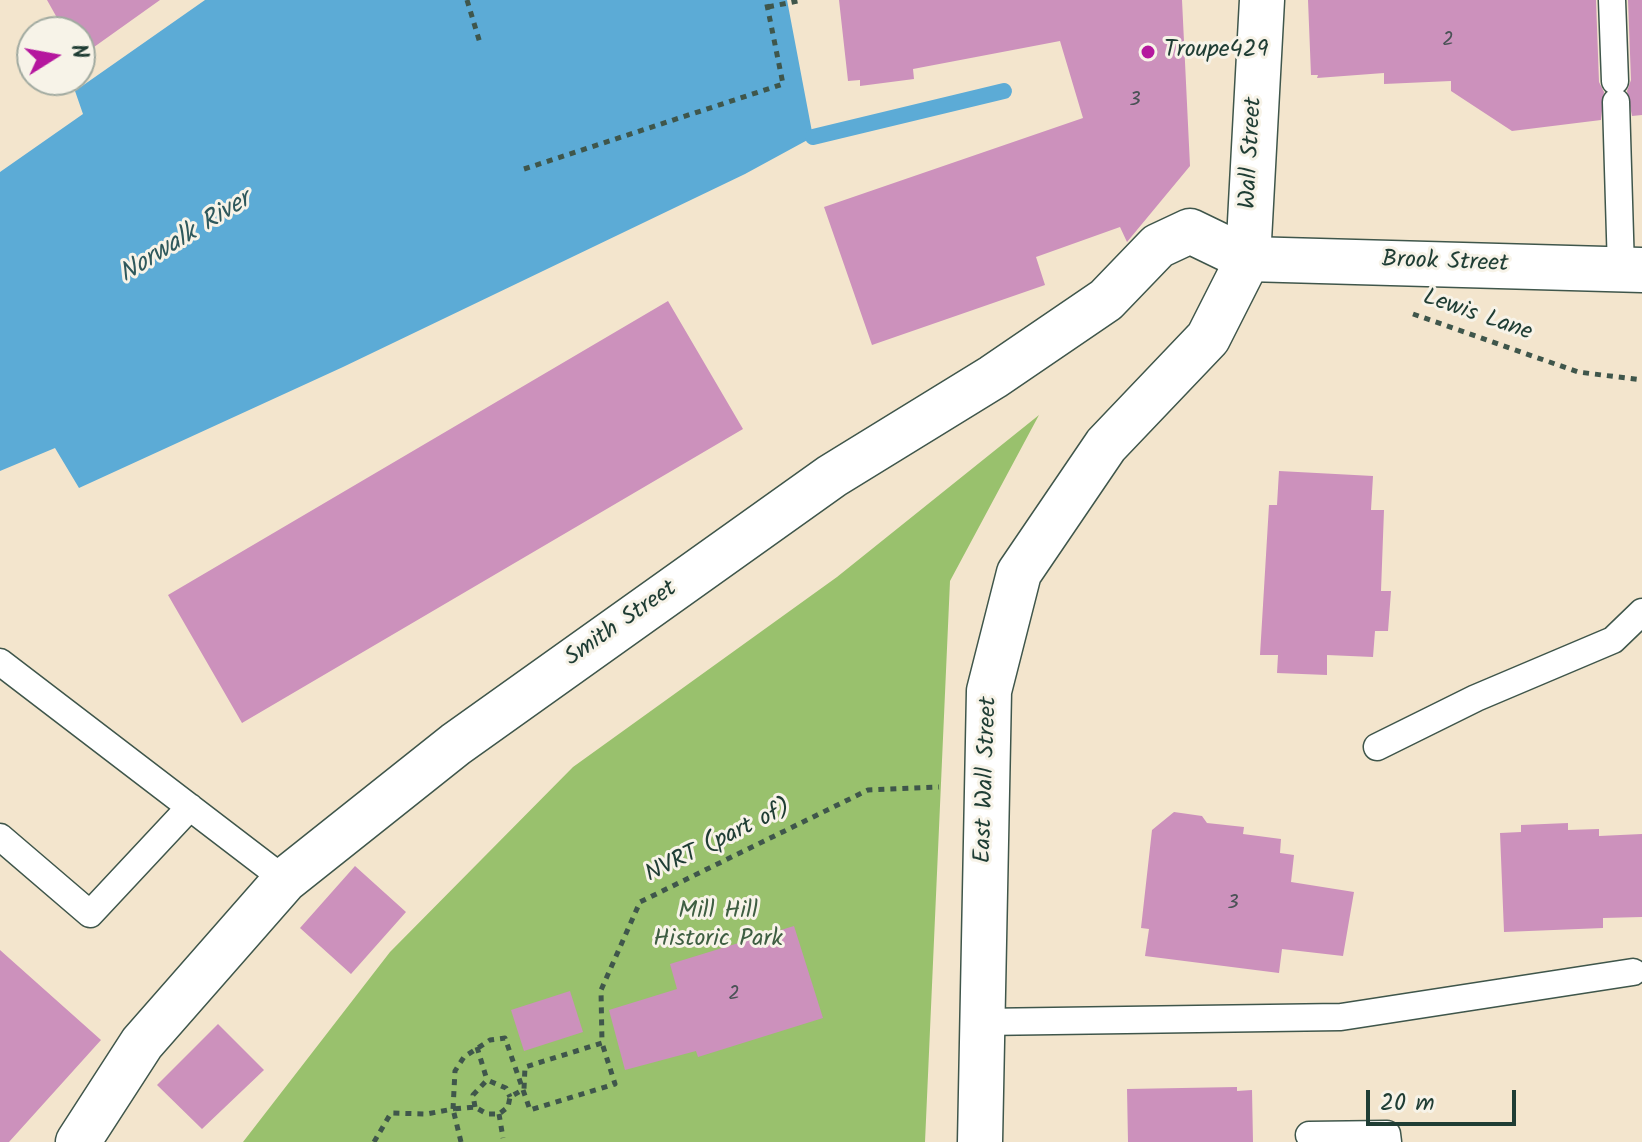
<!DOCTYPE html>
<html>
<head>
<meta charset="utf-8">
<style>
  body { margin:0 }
  #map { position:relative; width:1642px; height:1142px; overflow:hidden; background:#f3e5cd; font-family:Kalam,sans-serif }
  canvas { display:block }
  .north { position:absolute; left:16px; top:16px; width:80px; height:80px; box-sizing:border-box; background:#f7f3e8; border:2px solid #a1aaa0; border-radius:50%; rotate:79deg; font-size:22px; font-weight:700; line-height:32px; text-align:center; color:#1f3d34 }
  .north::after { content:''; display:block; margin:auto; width:28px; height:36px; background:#b5179e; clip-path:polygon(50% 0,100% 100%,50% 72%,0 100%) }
  .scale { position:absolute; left:1366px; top:1090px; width:150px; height:36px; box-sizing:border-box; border:4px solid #1f3d34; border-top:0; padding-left:10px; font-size:24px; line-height:28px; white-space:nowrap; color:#1f3d34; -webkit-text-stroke:6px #f7f3e8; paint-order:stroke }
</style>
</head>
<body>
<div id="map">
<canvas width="1642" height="1142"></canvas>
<div class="north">N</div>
<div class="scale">20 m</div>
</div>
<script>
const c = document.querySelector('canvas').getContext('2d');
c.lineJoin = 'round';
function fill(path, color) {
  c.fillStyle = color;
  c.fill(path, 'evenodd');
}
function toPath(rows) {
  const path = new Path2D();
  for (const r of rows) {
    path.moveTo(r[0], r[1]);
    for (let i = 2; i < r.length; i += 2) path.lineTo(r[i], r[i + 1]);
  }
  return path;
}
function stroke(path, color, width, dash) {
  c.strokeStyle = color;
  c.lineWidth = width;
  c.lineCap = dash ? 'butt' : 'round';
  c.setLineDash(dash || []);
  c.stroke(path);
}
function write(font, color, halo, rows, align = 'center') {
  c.font = font + ' Kalam,sans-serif';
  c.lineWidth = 6;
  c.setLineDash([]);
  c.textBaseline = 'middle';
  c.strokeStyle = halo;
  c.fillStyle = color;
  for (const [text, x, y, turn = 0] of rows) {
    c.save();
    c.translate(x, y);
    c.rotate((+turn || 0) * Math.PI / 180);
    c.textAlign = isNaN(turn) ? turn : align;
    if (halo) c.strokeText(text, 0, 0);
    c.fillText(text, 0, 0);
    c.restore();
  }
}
fill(toPath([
  [1039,415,950,581,925,1142,243,1142,390,952,573,767,837,577]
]), '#99c16d');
fill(toPath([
  [205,0,787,0,813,137,745,174,343,367,79,488,55,448,0,471,0,172,83,114,75,91]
]), '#5cabd6');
stroke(toPath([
  [813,137,1004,91]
]), '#5cabd6', 16);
fill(toPath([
  [47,0,160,0,80,57,80,32,65,32],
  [839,0,1182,0,1190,166,1127,242,1120,227,1036,257,1045,285,872,345,824,207,1083,118,1060,41,913,69,914,79,860,86,860,80,848,81],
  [1308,0,1596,0,1599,82,1604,92,1601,120,1512,131,1451,91,1451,81,1384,84,1384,73,1317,78,1318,75,1311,75],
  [1628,0,1642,0,1642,115,1632,116,1627,91,1631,80],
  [668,301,743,429,242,723,168,595],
  [1279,471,1373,476,1371,510,1384,510,1381,591,1391,591,1388,631,1375,631,1373,657,1327,655,1327,675,1277,673,1278,655,1260,655,1269,505,1277,505],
  [1174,812,1202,816,1207,823,1244,827,1243,834,1281,839,1280,853,1294,855,1291,882,1354,892,1343,956,1282,949,1279,973,1145,956,1149,929,1141,928,1152,830],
  [1568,823,1568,830,1599,829,1599,836,1642,834,1642,917,1603,918,1603,928,1504,932,1500,833,1521,832,1521,825],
  [355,866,406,912,351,974,300,928],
  [794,926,823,1018,698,1057,696,1051,625,1070,609,1010,677,989,670,964],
  [0,950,101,1040,9,1142,0,1142],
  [570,991,583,1032,524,1051,511,1010],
  [218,1024,264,1070,202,1129,157,1085],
  [1237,1087,1237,1091,1252,1090,1253,1142,1128,1142,1127,1089]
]), '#cc91bc');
const lane = toPath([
  [1612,0,1615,81],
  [1616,102,1621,269],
  [0,662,285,880],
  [1377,747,1476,698,1613,640,1642,612],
  [0,837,90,914,190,807],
  [982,1022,1341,1017,1633,972],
  [1309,1135,1387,1134,1388,1142]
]);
const street = toPath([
  [78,1142,142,1043,285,880,456,744,832,476,993,377,1106,300,1158,246,1190,231,1248,259,1642,270]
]);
const primary = toPath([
  [980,1142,989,691,1019,573,1106,445,1208,338,1248,259,1262,0]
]);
stroke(lane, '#3f564b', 29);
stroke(street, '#3f564b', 47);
stroke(primary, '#3f564b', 47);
stroke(toPath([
  [467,0,480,43],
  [768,7,803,0],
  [524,169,783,84,766,0],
  [1413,314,1578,372,1642,380],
  [477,1047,487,1080],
  [475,1107,473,1095,487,1080,506,1088,510,1097],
  [499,1114,503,1138],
  [374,1142,391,1113,427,1114,453,1109,455,1071,464,1057,490,1040,505,1038,530,1110,615,1084,602,1043],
  [461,1142,453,1109,475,1107,487,1114,499,1114,508,1107,510,1097,524,1089,525,1067,602,1043,601,990,640,902,868,790,939,787]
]), '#3f564b', 5, [6, 6]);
stroke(lane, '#fff', 26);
stroke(street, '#fff', 44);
stroke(primary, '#fff', 44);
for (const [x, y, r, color] of [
  [1148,52,8,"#b5179e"]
]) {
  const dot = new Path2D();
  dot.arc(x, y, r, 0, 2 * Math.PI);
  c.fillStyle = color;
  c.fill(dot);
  stroke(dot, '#f7f3e8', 3);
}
write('20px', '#4a5256', null, [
  ["2",1448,42],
  ["3",1135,102],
  ["3",1233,905],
  ["2",734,996]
]);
write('24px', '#1f3d34', '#f7f3e8', [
  ["Troupe429",1164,52]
], 'left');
write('24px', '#1f3d34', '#f7f3e8', [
  ["Wall Street",1253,153,-87],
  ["Brook Street",1445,264,2],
  ["Lewis Lane",1477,317,19],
  ["Smith Street",622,625,-35],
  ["East Wall Street",988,780,-88],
  ["NVRT (part of)",719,843,-26]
]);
write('24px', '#3e5e42', '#f7f3e8', [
  ["Mill Hill",718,913],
  ["Historic Park",718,941]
]);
write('italic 26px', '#2e585c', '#f7f3e8', [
  ["Norwalk River",186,239,-32]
]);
</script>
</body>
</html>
